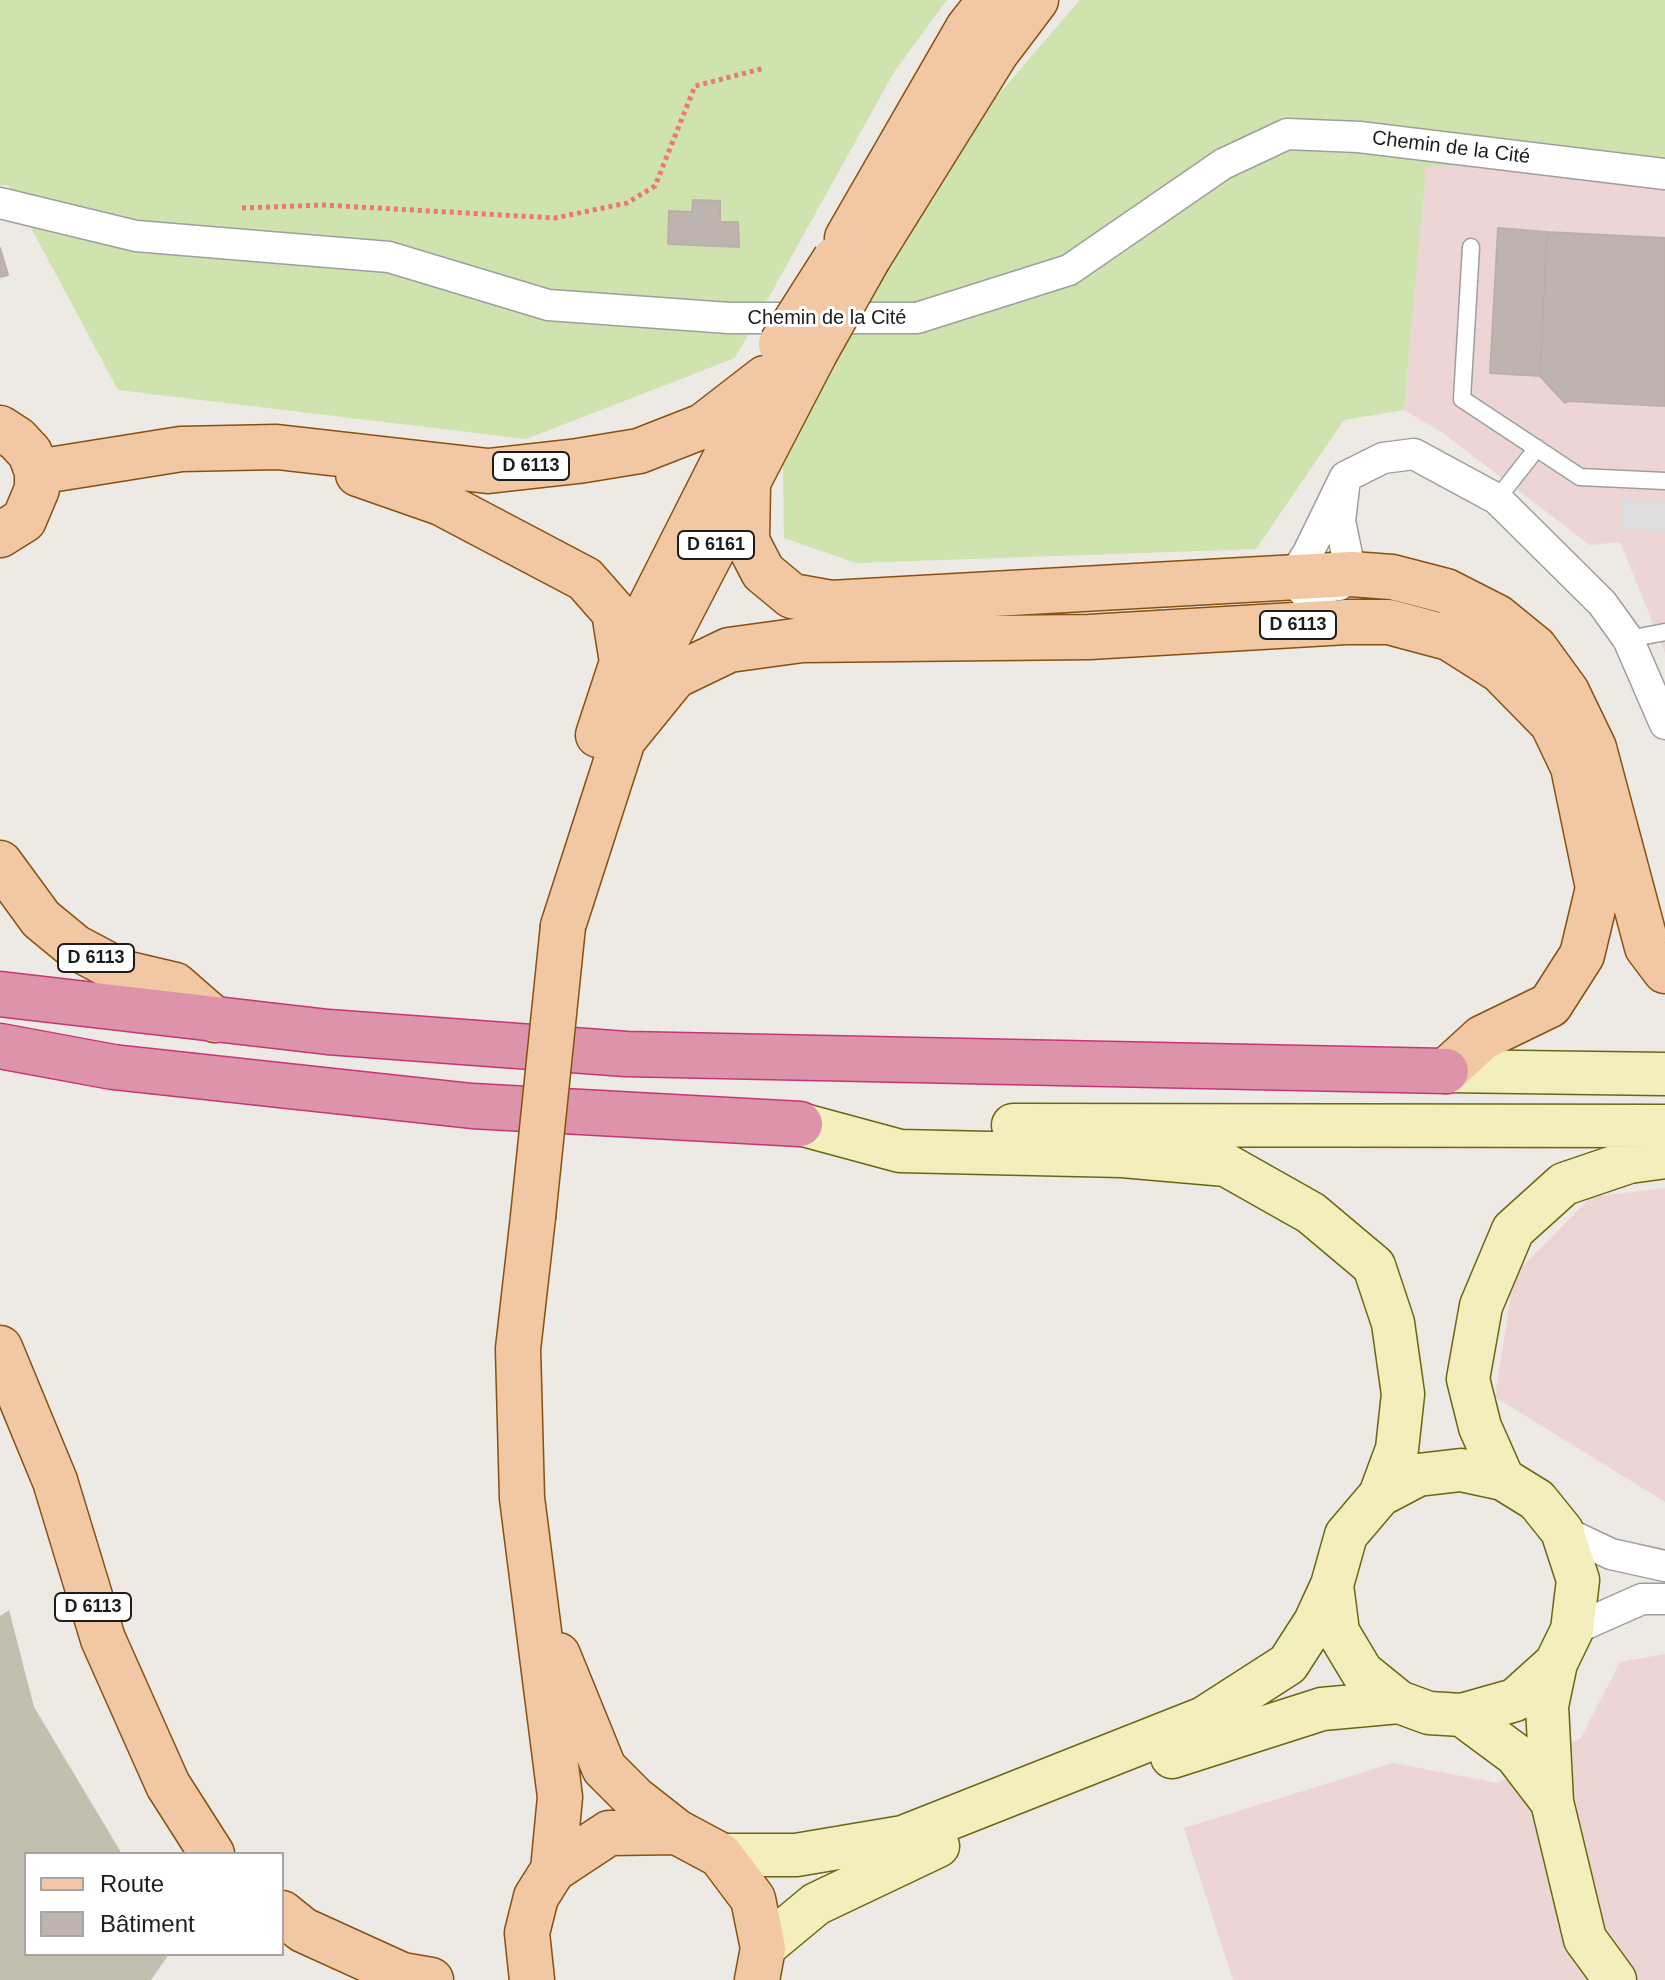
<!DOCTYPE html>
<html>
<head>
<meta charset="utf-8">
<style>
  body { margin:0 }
  #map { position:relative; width:1665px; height:1980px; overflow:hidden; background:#ede9e4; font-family:Helvetica,sans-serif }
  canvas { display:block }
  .legend { position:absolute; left:24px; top:1852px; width:260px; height:104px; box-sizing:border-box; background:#fff; border:2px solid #a5a5a5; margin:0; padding:10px 14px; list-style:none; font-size:24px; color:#1d1d1d }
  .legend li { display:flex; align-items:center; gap:16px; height:40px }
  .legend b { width:40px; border:2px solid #a5a5a5 }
</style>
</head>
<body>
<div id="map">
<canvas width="1665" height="1980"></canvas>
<ul class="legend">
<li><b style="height:10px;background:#f2c7a4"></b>Route</li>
<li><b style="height:22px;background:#bdb4b1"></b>Bâtiment</li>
</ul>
</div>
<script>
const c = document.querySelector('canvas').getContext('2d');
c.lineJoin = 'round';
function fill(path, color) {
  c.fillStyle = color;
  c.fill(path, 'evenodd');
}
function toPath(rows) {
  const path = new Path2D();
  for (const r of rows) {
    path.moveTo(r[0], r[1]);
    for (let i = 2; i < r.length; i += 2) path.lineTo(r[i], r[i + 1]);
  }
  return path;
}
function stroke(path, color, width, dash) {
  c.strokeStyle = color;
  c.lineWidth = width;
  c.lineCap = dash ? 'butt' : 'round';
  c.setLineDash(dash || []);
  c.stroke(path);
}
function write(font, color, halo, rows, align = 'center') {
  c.font = font + ' Helvetica,sans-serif';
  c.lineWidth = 6;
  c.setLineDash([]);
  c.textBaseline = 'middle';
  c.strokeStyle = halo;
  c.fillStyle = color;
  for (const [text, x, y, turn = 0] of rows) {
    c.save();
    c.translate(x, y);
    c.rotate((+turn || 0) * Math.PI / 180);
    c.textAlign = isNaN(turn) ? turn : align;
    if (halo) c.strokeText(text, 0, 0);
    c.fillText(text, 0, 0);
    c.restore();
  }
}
fill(toPath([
  [1665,159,1665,653,1620,542,1590,545,1440,431,1404,410,1425,167],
  [1665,1188,1665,1502,1495,1397,1514,1275,1591,1197],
  [1665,1654,1665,1980,1233,1980,1184,1828,1393,1763,1498,1783,1581,1738,1620,1662]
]), '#edd5d6');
fill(toPath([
  [9,1610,34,1707,122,1854,26,1854,26,1954,169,1954,151,1980,0,1980,0,1616]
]), '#c1bfb0');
fill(toPath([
  [0,0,947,0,894,72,735,358,526,439,118,390,8,185,0,185],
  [1080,0,1665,0,1665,159,1426,167,1404,410,1344,420,1256,549,856,563,784,538,783,465,807,400,986,109]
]), '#cee3ae');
fill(toPath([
  [1622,499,1665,501,1665,532,1620,529]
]), '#ddd');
const building = toPath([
  [693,200,720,201,720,222,738,222,739,247,668,244,669,211,692,212,693,200],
  [1498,228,1547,232,1540,376,1490,373,1498,228],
  [1547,232,1665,238,1665,406,1568,401,1565,403,1540,376,1547,232],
  [0,248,8,275,0,277,0,248]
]);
fill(building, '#bdb4b1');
stroke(building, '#bdafa8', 2);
const lane = toPath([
  [1471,247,1462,399,1580,477,1665,481],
  [1497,499,1537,448],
  [1628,639,1665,632]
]);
const street = toPath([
  [0,203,136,236,389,257,548,305,729,318,917,318,1069,270,1223,164,1287,134,1359,137,1665,174],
  [1339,585,1351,574,1340,521,1344,487],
  [1346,622,1318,608,1292,578,1308,553,1345,477,1383,458,1414,454,1497,499,1602,603,1628,639,1665,724],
  [1562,1531,1611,1554,1665,1566],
  [1572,1630,1642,1599,1665,1599]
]);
const secondary = toPath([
  [1446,1071,1665,1074],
  [1013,1125,1665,1126],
  [1503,1479,1480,1427,1468,1379,1481,1306,1513,1230,1564,1184,1629,1162,1665,1157],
  [1332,1585,1338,1632,1362,1672,1399,1702,1429,1713,1462,1715,1515,1700,1556,1663,1572,1630,1578,1580,1562,1531,1537,1500,1503,1479,1461,1470,1418,1475,1380,1495],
  [1556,1663,1547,1706,1552,1802,1585,1939,1615,1980],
  [1462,1715,1516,1755,1552,1802],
  [1172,1757,1322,1709,1399,1702],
  [720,1855,796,1855,903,1837,1204,1718,1288,1664,1315,1622,1332,1585,1346,1535,1380,1495,1397,1449,1403,1394,1393,1323,1374,1266,1311,1213,1226,1165,1122,1156,900,1151,800,1124],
  [763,1948,816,1904,938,1846]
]);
const primary = toPath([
  [847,238,968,28,990,0],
  [869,257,996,53,1036,0],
  [0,428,17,439,30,453,37,472,37,489,24,520,0,535],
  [37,472,181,449,277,447,488,471,578,461,639,451,703,426,765,378],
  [358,474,441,503,585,579,614,612,622,662],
  [748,484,747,541,763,572,792,596,831,603,1351,574,1392,577,1446,591,1497,617,1535,648,1567,692,1594,748,1647,947,1665,971],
  [598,735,622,662,760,389],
  [623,740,675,676,729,650,802,640,1089,637,1346,622,1389,622,1449,638,1501,671,1552,723,1573,767,1598,888,1582,955,1550,1005,1482,1038,1446,1071],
  [0,863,41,919,75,947,124,973,175,985,215,1020],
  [563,926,623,740,664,644,815,353],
  [533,1217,518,1349,522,1498,560,1797,553,1870],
  [0,1348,55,1481,103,1639,168,1785,212,1854],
  [558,1655,604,1768,635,1799,677,1832,720,1855,753,1899,763,1948,757,1980],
  [282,1913,303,1930,402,1975,431,1980],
  [532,1980,527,1933,536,1897,553,1870,609,1833,677,1832]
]);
const highway = toPath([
  [0,994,328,1032,626,1054,1446,1071],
  [0,1046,113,1067,472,1106,800,1124]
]);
stroke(lane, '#9e9e9e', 19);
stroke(street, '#9e9e9e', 33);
stroke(secondary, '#69680f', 45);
stroke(primary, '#87510f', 47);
stroke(highway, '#c73578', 47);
stroke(toPath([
  [242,208,323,205,555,218,627,203,655,186,695,86,765,68]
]), '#ec7778', 5, [4, 4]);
stroke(lane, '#fff', 16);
stroke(street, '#fff', 30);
stroke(secondary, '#f3efbc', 42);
stroke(primary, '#f2c7a4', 44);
stroke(highway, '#dd93a9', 44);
const primaryBridge = toPath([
  [781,344,835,259],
  [815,353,869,257],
  [533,1217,563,926]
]);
stroke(primaryBridge, '#87510f', 47, []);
stroke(primaryBridge, '#f2c7a4', 44);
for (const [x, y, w] of [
  [531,466,76],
  [716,545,76],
  [1298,625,76],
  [96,958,76],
  [93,1607,76]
]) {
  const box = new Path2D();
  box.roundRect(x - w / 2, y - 14, w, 28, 6);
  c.fillStyle = '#fff';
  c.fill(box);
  stroke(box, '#1d1d1d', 2);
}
write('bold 18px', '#1d1d1d', null, [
  ["D 6113",531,466],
  ["D 6161",716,545],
  ["D 6113",1298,625],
  ["D 6113",96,958],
  ["D 6113",93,1607]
]);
write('20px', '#1d1d1d', '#fff', [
  ["Chemin de la Cité",1451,148,7],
  ["Chemin de la Cité",827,318]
]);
</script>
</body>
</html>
